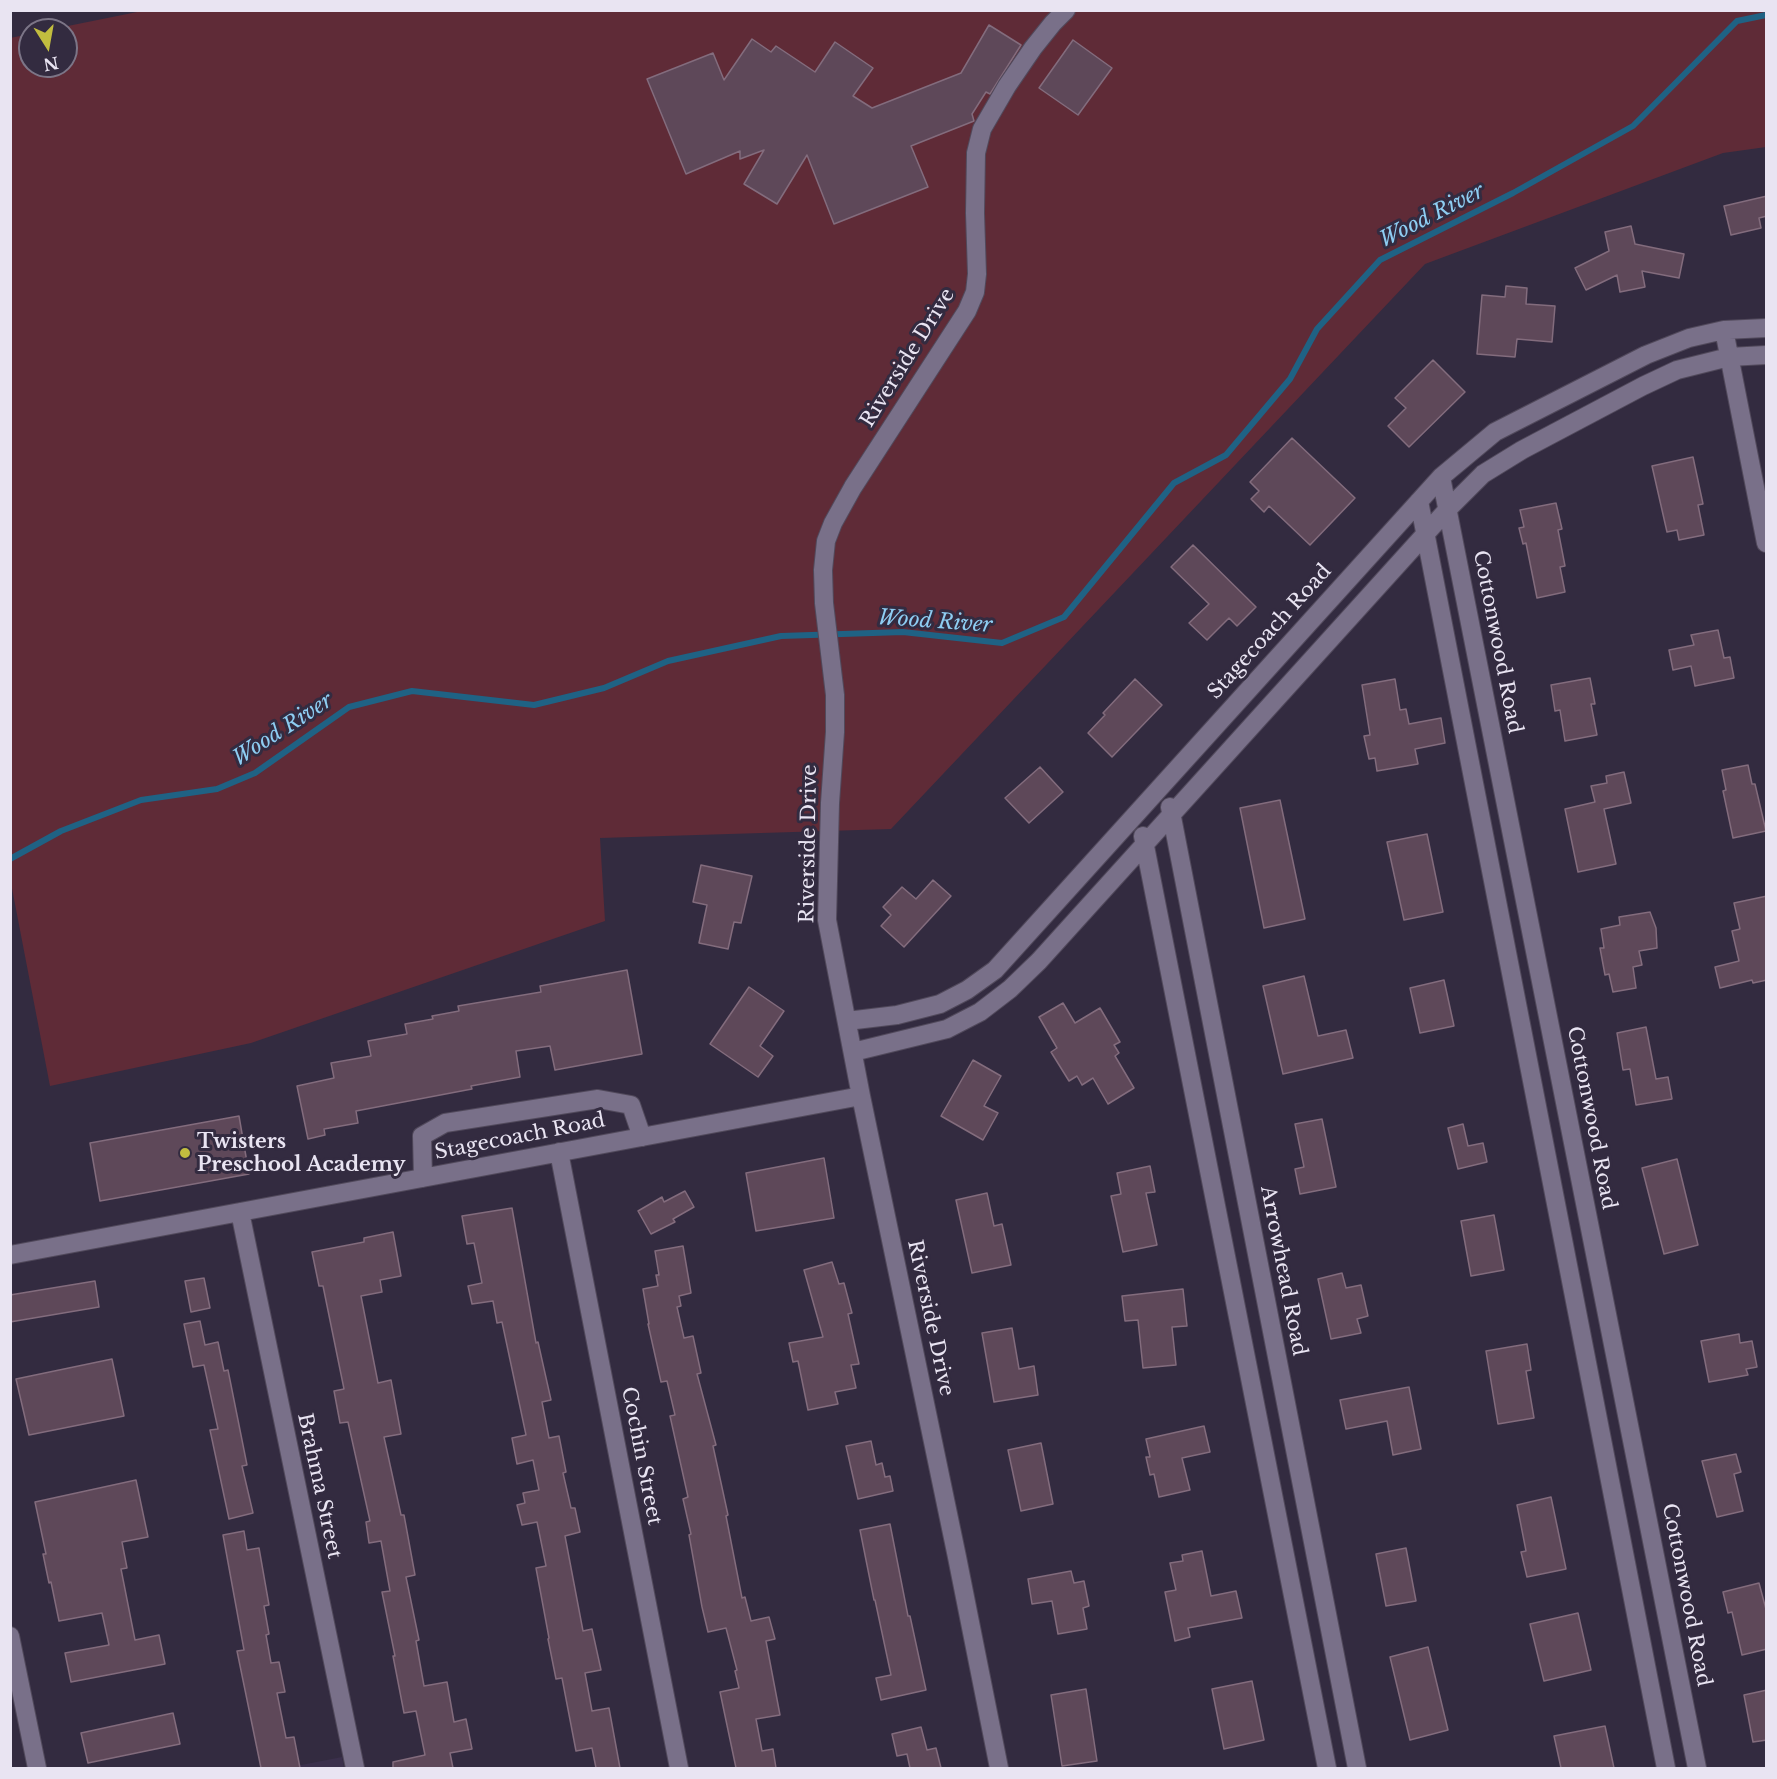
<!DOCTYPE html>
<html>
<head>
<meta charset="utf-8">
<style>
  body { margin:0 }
  #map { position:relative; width:1777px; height:1779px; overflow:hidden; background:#332b40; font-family:"Libre Baskerville",serif }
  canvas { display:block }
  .frame { position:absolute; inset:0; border:12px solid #e9e4f2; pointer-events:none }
  .north { position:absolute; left:18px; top:18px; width:60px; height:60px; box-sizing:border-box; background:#332b40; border:2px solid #7c7587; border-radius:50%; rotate:169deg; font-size:16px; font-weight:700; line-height:24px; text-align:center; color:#e9e4f2 }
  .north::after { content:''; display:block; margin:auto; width:21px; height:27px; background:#c2bd3f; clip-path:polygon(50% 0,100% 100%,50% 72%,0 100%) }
</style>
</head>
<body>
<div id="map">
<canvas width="1777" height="1779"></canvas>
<div class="frame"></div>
<div class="north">N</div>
</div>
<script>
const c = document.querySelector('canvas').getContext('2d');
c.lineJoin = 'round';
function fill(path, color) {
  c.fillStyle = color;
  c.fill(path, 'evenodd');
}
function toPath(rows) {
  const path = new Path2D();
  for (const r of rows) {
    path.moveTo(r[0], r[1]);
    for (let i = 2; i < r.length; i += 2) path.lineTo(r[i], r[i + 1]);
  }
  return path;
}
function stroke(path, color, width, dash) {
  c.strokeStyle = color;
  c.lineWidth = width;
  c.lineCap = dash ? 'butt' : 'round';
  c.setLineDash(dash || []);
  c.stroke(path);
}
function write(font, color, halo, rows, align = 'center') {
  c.font = font + ' "Libre Baskerville",serif';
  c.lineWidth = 6;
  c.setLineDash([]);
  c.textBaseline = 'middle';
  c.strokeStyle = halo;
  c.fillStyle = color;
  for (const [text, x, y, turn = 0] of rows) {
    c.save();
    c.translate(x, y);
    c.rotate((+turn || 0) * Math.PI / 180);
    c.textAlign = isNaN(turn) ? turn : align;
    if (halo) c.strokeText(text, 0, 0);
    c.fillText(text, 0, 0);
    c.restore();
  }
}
fill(toPath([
  [342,1757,344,1768,286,1768]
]), '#3b304c');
fill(toPath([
  [147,10,1766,11,1766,147,1723,153,1425,264,891,829,600,838,605,921,251,1043,50,1086,10,878,10,38,30,34,30,66,66,66,66,30,48,30]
]), '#5f2b37');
stroke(toPath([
  [10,859,61,831,141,800,217,789,255,773,349,707,412,691,534,705,604,688,668,661,781,636,903,632,1002,643,1064,617,1174,483,1226,455,1290,379,1317,329,1380,260,1513,193,1633,126,1737,21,1766,15]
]), '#1f6284', 6);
const building = toPath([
  [989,25,1021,45,990,94,986,92,972,114,974,121,911,146,928,187,834,224,807,155,777,204,744,184,764,150,740,159,740,151,686,174,647,79,713,53,724,80,752,39,771,52,776,46,815,72,835,42,873,68,853,96,872,108,961,73,989,25],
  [1073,40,1112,68,1078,115,1039,88,1073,40],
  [1767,196,1767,216,1759,218,1761,228,1731,235,1724,206,1767,196],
  [1631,226,1635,244,1684,254,1679,278,1642,271,1645,287,1620,292,1617,275,1586,290,1575,268,1609,251,1605,232,1631,226],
  [1506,286,1527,288,1526,304,1555,306,1552,342,1517,339,1515,357,1477,354,1482,295,1505,297,1506,286],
  [1433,360,1465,392,1409,447,1388,426,1406,408,1395,398,1433,360],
  [1292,438,1355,498,1310,545,1269,506,1264,512,1251,499,1259,491,1250,482,1292,438],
  [1693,457,1703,504,1698,505,1704,535,1679,540,1677,530,1667,532,1652,466,1693,457],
  [1556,503,1562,529,1558,530,1565,566,1560,567,1565,592,1537,598,1526,543,1523,544,1519,528,1524,527,1520,510,1556,503],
  [1193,545,1256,607,1237,626,1229,618,1207,640,1189,623,1209,604,1171,567,1193,545],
  [1718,630,1724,658,1730,657,1734,678,1695,686,1691,666,1673,670,1669,650,1694,645,1691,635,1718,630],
  [1590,678,1595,704,1591,704,1597,735,1565,741,1560,710,1555,711,1551,685,1590,678],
  [1135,679,1162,705,1112,757,1088,733,1105,715,1103,713,1135,679],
  [1395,679,1400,710,1406,709,1409,724,1441,718,1445,743,1415,749,1418,764,1377,771,1375,758,1369,759,1364,736,1370,735,1362,685,1395,679],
  [1748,765,1752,784,1755,784,1766,831,1733,838,1723,791,1726,790,1722,770,1748,765],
  [1040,767,1063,792,1029,823,1005,798,1040,767],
  [1624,772,1631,803,1604,809,1616,864,1578,872,1565,809,1595,802,1591,786,1607,783,1606,776,1624,772],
  [1280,800,1305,919,1264,928,1240,808,1280,800],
  [1427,834,1443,912,1404,920,1387,842,1427,834],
  [701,865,752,876,741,923,734,922,728,949,699,943,707,905,693,902,701,865],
  [933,880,951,896,904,947,881,926,891,915,883,907,902,887,916,899,933,880],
  [1767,896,1767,980,1753,983,1752,980,1720,988,1715,967,1739,961,1732,931,1740,929,1734,903,1767,896],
  [1650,912,1656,928,1657,948,1639,951,1642,965,1633,967,1636,988,1613,992,1609,974,1605,975,1600,948,1604,948,1601,929,1620,925,1619,917,1650,912],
  [627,970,642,1054,555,1070,550,1046,516,1051,520,1077,471,1086,472,1089,356,1111,358,1123,324,1129,325,1135,308,1139,297,1086,334,1078,331,1063,371,1056,368,1041,407,1034,405,1024,433,1019,432,1016,459,1011,458,1006,541,992,540,986,627,970],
  [1304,976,1318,1036,1346,1030,1353,1058,1283,1074,1263,986,1304,976],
  [1444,980,1454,1026,1420,1033,1410,988,1444,980],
  [749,987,784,1011,760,1046,773,1056,758,1077,710,1044,749,987],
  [1063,1003,1075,1023,1100,1008,1120,1042,1114,1045,1119,1053,1115,1056,1134,1088,1108,1104,1093,1078,1082,1085,1077,1076,1069,1081,1051,1052,1057,1048,1039,1017,1063,1003],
  [1646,1027,1656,1079,1668,1077,1672,1099,1636,1105,1630,1069,1623,1070,1617,1033,1646,1027],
  [973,1060,1001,1076,984,1106,998,1113,983,1140,941,1116,973,1060],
  [239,1116,249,1174,100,1201,90,1143,239,1116],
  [1322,1119,1336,1187,1300,1194,1295,1169,1304,1167,1295,1124,1322,1119],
  [1463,1124,1468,1146,1483,1143,1487,1162,1458,1169,1448,1128,1463,1124],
  [824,1158,834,1218,756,1231,746,1173,824,1158],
  [1677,1159,1698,1245,1664,1254,1642,1168,1677,1159],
  [1150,1166,1155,1192,1146,1193,1157,1245,1123,1252,1111,1196,1121,1194,1117,1173,1150,1166],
  [685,1191,694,1207,673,1219,675,1222,651,1234,638,1211,662,1197,664,1202,685,1191],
  [987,1193,994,1226,1002,1224,1011,1265,972,1273,956,1200,987,1193],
  [512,1208,536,1343,538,1342,551,1400,542,1402,549,1438,559,1436,566,1472,563,1473,571,1508,575,1508,580,1532,565,1536,583,1631,592,1629,601,1670,585,1673,592,1711,609,1708,620,1768,596,1768,592,1748,576,1751,562,1678,556,1679,548,1639,549,1638,536,1568,546,1566,537,1522,522,1525,517,1505,525,1503,523,1493,539,1490,533,1460,517,1464,512,1438,526,1435,502,1322,497,1323,493,1301,472,1304,468,1286,482,1283,474,1243,467,1244,462,1216,512,1208],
  [1494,1215,1504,1270,1471,1276,1461,1221,1494,1215],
  [393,1232,401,1276,380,1280,382,1292,361,1296,378,1383,391,1380,401,1434,384,1437,401,1515,404,1515,415,1575,406,1577,419,1640,416,1641,424,1686,447,1682,454,1722,466,1719,472,1749,450,1753,453,1768,393,1768,393,1762,425,1755,416,1711,404,1713,393,1656,395,1656,382,1592,390,1591,381,1541,369,1543,366,1522,370,1521,348,1422,340,1423,334,1391,344,1389,323,1286,319,1286,312,1252,364,1242,364,1238,393,1232],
  [683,1246,691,1293,679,1296,681,1306,677,1307,684,1338,693,1336,701,1373,697,1374,716,1445,713,1446,728,1515,726,1516,742,1598,745,1597,751,1621,769,1617,775,1639,766,1641,780,1715,756,1719,762,1751,773,1749,776,1768,736,1768,720,1692,739,1688,735,1671,737,1670,726,1628,708,1632,702,1607,689,1535,691,1534,683,1499,688,1497,670,1416,675,1415,667,1381,661,1382,648,1324,649,1324,643,1289,658,1286,656,1275,659,1275,655,1251,683,1246],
  [832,1262,839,1284,844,1283,852,1313,848,1314,859,1364,851,1365,856,1388,835,1392,838,1404,808,1410,798,1361,793,1362,789,1343,823,1337,804,1270,832,1262],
  [1342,1273,1346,1288,1361,1285,1368,1316,1357,1319,1361,1333,1331,1339,1318,1279,1342,1273],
  [204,1278,210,1308,191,1312,185,1281,204,1278],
  [95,1281,99,1307,10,1322,10,1295,95,1281],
  [1183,1289,1187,1326,1172,1327,1176,1365,1143,1368,1138,1320,1125,1321,1122,1296,1183,1289],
  [200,1321,205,1345,218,1342,224,1371,228,1370,247,1465,242,1466,253,1513,229,1519,210,1430,218,1429,204,1365,193,1367,184,1324,200,1321],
  [1012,1328,1019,1369,1034,1366,1038,1395,994,1402,982,1333,1012,1328],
  [1739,1334,1740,1343,1752,1341,1757,1367,1746,1369,1748,1375,1709,1382,1701,1341,1739,1334],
  [1527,1344,1531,1370,1526,1371,1534,1418,1498,1424,1486,1351,1527,1344],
  [112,1359,124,1416,29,1435,16,1379,112,1359],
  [1409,1387,1421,1449,1393,1455,1387,1421,1346,1429,1340,1400,1409,1387],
  [1204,1426,1210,1452,1182,1458,1190,1490,1159,1497,1154,1474,1150,1475,1146,1457,1150,1457,1146,1439,1204,1426],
  [871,1441,876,1465,882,1463,885,1477,890,1476,893,1491,858,1499,846,1446,871,1441],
  [1041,1443,1053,1504,1021,1511,1008,1450,1041,1443],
  [1736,1454,1741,1472,1734,1474,1743,1511,1717,1517,1702,1461,1736,1454],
  [136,1480,148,1537,122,1542,127,1568,121,1569,135,1640,159,1635,165,1664,71,1682,65,1653,109,1645,102,1613,59,1621,51,1582,49,1583,43,1554,46,1554,35,1502,136,1480],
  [1551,1497,1566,1569,1527,1577,1521,1552,1526,1551,1517,1505,1551,1497],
  [890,1524,908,1616,910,1616,926,1690,881,1700,876,1678,891,1675,875,1600,874,1600,860,1530,890,1524],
  [244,1531,247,1550,259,1548,269,1605,264,1606,269,1634,266,1635,271,1663,279,1662,285,1692,277,1693,286,1738,294,1737,300,1768,261,1768,237,1651,244,1650,223,1535,244,1531],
  [1406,1548,1416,1601,1386,1606,1376,1554,1406,1548],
  [1202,1551,1211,1596,1236,1591,1242,1618,1188,1628,1190,1637,1175,1641,1165,1592,1176,1590,1170,1563,1183,1561,1182,1555,1202,1551],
  [1071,1571,1074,1583,1084,1581,1089,1606,1083,1608,1087,1629,1058,1634,1052,1601,1032,1604,1028,1579,1071,1571],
  [1759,1583,1767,1613,1767,1649,1742,1655,1732,1612,1728,1613,1723,1592,1759,1583],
  [1578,1613,1591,1670,1544,1681,1530,1624,1578,1613],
  [1428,1647,1448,1730,1410,1740,1390,1657,1428,1647],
  [1252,1681,1264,1740,1224,1749,1212,1689,1252,1681],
  [1086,1689,1097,1761,1062,1766,1051,1695,1086,1689],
  [1767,1690,1767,1740,1753,1742,1744,1695,1767,1690],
  [173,1713,180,1744,88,1763,81,1733,173,1713],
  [1605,1726,1614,1768,1561,1768,1554,1736,1605,1726],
  [921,1727,927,1750,936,1748,941,1768,910,1768,907,1754,897,1756,892,1734,921,1727]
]);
fill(building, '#5e4859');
stroke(building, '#836c7d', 1.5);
const minor = toPath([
  [1724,330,1766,543],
  [1441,477,1697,1768],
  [1419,501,1666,1768],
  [1170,807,1357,1768],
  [1143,836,1327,1768],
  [847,1021,897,1015,940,1004,967,990,995,970,1441,477,1495,432,1646,355,1689,338,1724,330,1766,328],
  [853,1052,947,1029,980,1012,1010,989,1039,961,1448,509,1483,474,1522,450,1643,386,1677,370,1729,357,1766,355],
  [559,1152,679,1768],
  [423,1178,422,1136,445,1123,598,1099,631,1105,642,1137],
  [240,1212,355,1768],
  [10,1255,861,1096],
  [10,1636,37,1768],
  [999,1768,957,1557,861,1096,827,920,830,803,835,732,835,695,824,603,823,570,826,541,833,523,853,487,967,311,975,292,977,274,975,213,976,153,982,129,1007,86,1033,48,1053,23,1066,10]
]);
stroke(minor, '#51495b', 20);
stroke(minor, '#797089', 18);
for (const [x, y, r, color] of [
  [185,1153,6,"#c2bd3f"]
]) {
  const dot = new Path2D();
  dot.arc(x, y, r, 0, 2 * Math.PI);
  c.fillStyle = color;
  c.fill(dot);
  stroke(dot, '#332b40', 2);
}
write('20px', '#e9e4f2', '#332b40', [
  ["Riverside Drive",908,358,-58],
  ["Stagecoach Road",1270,632,-48],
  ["Cottonwood Road",1497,642,79],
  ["Riverside Drive",809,844,-89],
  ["Cottonwood Road",1591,1118,79],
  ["Stagecoach Road",520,1137,-11],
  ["Arrowhead Road",1283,1271,79],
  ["Riverside Drive",930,1318,78],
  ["Cochin Street",641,1456,79],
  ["Brahma Street",319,1486,78],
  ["Cottonwood Road",1686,1595,79]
]);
write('bold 20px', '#e9e4f2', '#332b40', [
  ["Twisters",197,1142],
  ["Preschool Academy",197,1165]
], 'left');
write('italic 21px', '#8ecdf2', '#332b40', [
  ["Wood River",1432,216,-27],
  ["Wood River",935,622,4],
  ["Wood River",283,730,-33]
]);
</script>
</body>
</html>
